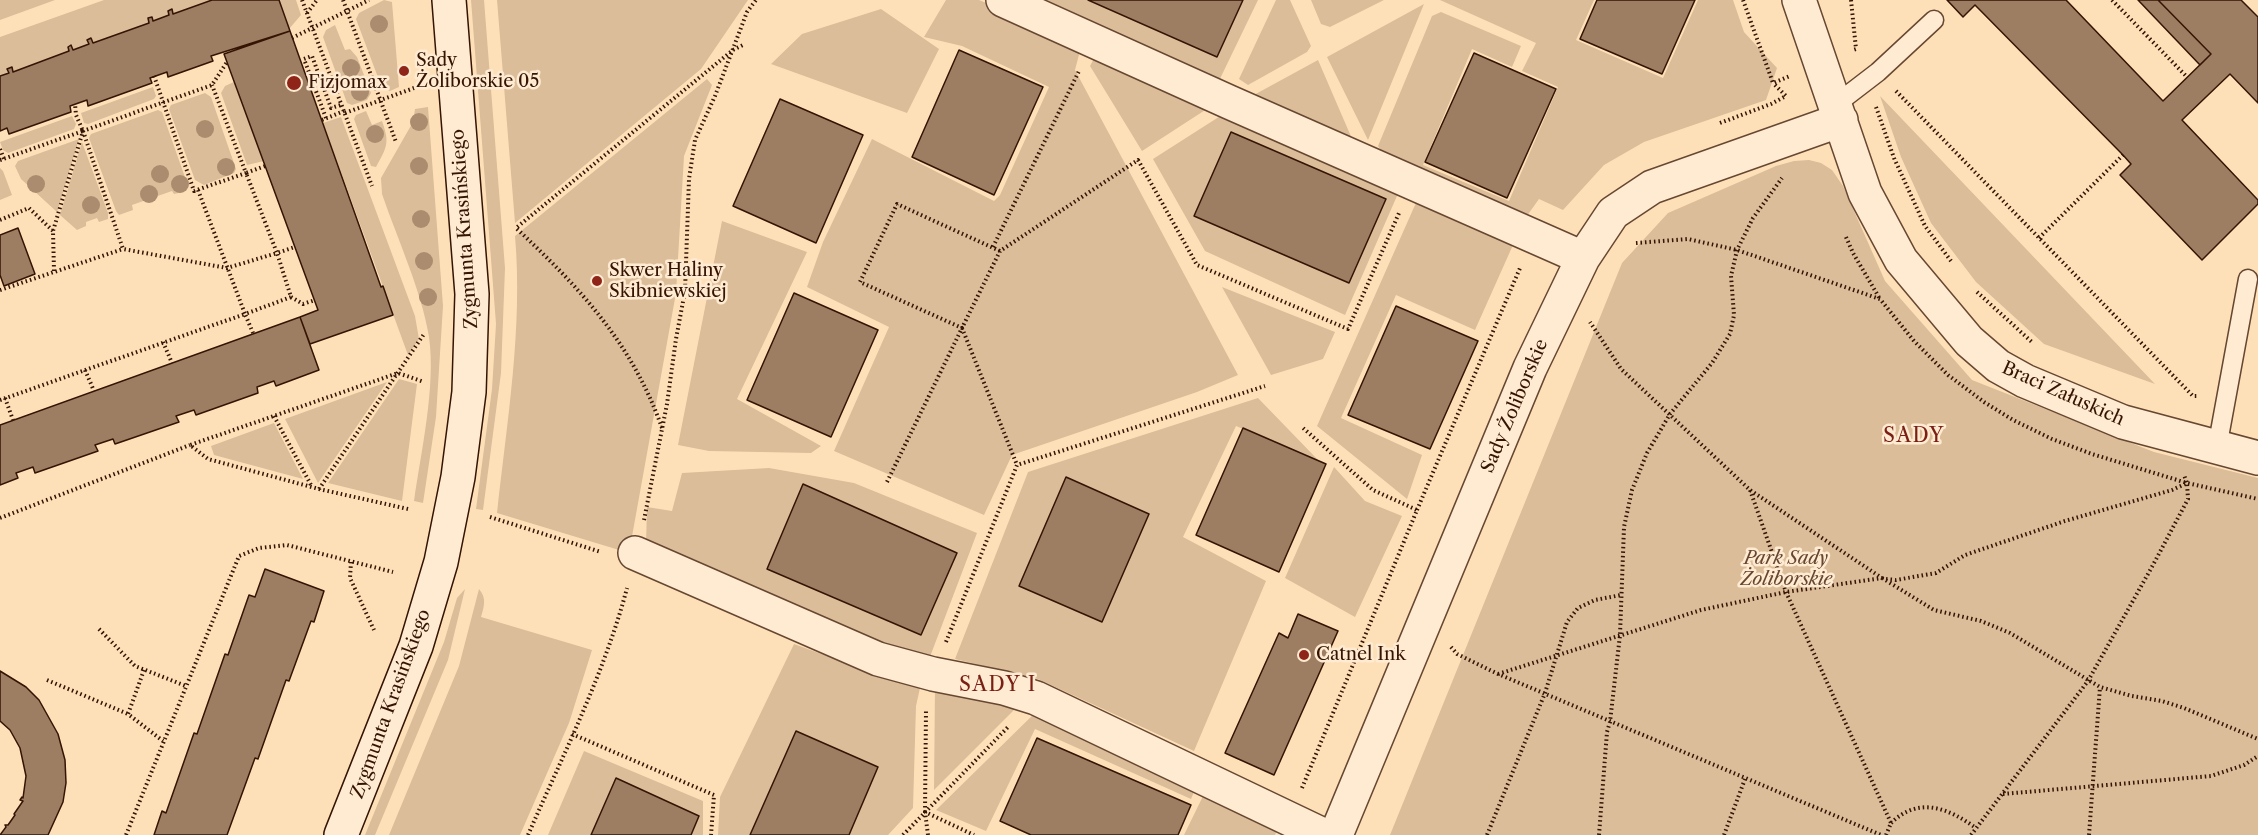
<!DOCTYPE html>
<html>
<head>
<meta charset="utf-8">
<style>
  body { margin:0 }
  canvas { display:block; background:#fee0b8 }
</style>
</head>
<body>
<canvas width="2258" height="835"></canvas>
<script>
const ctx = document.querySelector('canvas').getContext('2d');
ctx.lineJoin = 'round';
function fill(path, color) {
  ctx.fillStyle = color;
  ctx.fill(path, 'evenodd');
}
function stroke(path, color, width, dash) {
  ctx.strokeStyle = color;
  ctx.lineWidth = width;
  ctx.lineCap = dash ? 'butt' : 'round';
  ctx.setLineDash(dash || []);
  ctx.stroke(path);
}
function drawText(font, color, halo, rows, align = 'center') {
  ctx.font = font + ' "Libre Caslon Text",serif';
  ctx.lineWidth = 5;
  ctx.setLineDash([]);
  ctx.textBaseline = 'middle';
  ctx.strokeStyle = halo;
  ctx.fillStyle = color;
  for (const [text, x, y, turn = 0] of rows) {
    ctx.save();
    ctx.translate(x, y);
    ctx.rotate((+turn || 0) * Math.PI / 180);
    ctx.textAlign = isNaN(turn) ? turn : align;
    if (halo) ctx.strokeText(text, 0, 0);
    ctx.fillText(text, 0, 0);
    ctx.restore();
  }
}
const green = new Path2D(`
  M0 0H55L0 20Z
  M104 0H212L173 14 172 9 168 11 169 15 153 21 152 17 148 18 149 23 93 43 91 39H88L89 44 73 50 71 45 68 47 69 51 13 72 11 67 7 69 9 73 0 76V37Z
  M279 0H296L301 15 289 29Z
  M384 0 392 2 399 87 390 91 382 88 356 19 359 13Z
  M471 0H484L505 268 501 373 483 510 476 509 492 389 496 324Z
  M497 0H748L701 69 515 223Z
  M946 0H979L1082 43 1075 70 1238 375 1197 392 1012 455 984 515 834 451 889 327 807 287 823 242 872 139 994 201 1000 195 1049 87 962 46 924 37Z
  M1026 0H1258L1217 85Z
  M1276 0H1290L1311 46 1307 52 1248 85 1239 79Z
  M1311 0H1384L1330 27 1321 24Z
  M1440 0H1594L1576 40 1663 78 1698 0H1733L1744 32 1777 68 1766 100 1644 142 1604 165 1563 210 1539 199 1524 220 1390 164 1378 146 1432 16 1441 12 1521 46 1512 67 1472 49 1423 165 1509 201 1558 87 1522 71 1536 43Z
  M1424 4 1368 140 1327 57Z
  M881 9 939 49 907 113 771 64 802 34Z
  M335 25 345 50 350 49 357 57 371 93 367 100 352 105 347 103 323 37 326 30Z
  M1099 49 1216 103 1142 151 1090 66Z
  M1318 60 1356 148 1252 96Z
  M707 79 712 85 684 156 676 293 629 553 497 513C507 421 523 328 515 236Z
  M234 82 264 161 247 165 221 93 225 86Z
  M153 87 156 96 154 99 88 124 84 123 81 113Z
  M205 93 211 97 236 169 234 173 204 185 195 180 169 109 171 105Z
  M1880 96 2155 384 2044 344 1976 282 1931 223 1901 157Z
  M428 107 443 306 436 417 423 503 414 501C421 452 436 386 429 337 422 292 397 238 382 194L381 178 413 122 415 109Z
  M158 110 162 112 187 183 183 192 174 194 172 191 132 205 133 210 119 215 116 211 89 138 91 134Z
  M366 111 372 125 382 121C390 143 387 147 376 167L371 166 354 119 356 115Z
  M1225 113 1400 189 1345 315 1205 251 1153 159Z
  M72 116 76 124 74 129 8 153 3 150 0 142Z
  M341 117 415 316 419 339 408 355 323 123Z
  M79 139 57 212 21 179 15 166 18 161Z
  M82 142 108 213V219L99 222 97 218 86 222V226L77 230 60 215Z
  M1809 160 1821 163 1832 170 1843 186 1885 281 1972 380 2154 452 2258 478V835H1390L1622 263 1668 213 1776 166 1794 161Z
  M0 168 3 171 12 195 0 200Z
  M1419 196 1517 236 1475 330 1396 295 1341 418 1422 455 1407 499 1317 426Z
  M722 221 807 252 737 399 821 446 811 453 709 451 678 445Z
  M1222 287 1335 332 1323 359 1271 375Z
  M399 379 417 384 402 501 328 483Z
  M387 382 318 483 285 419Z
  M1258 398 1319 461 1236 426 1183 537 1266 581 1194 751 1038 679 955 659 1028 472Z
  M274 423 303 479 214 455 211 446Z
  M1334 467 1365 501 1402 516 1355 617 1285 578Z
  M769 468 854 483 977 533 928 662 646 545 647 507 672 511 682 473Z
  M465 589 448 660 375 835H365L444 642 457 598Z
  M479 589C487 598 484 607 481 617L592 650 569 723 520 835H389L459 666Z
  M794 644 874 673 922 679 916 706 913 808 888 835H718L720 797Z
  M935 685 1019 705 934 790Z
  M1040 708 1196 787 1191 799 1035 729 986 831 936 810Z
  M584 751 703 801V835H548Z
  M1204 794 1279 826 1275 835H1184Z`);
const building = new Path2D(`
  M212 0H279L290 31 211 56 213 61 168 77 167 72 150 78 152 83 88 106 87 100 70 106 71 112 9 134 7 128 0 131V76L9 73 7 69 12 67 13 72 69 51 68 47 71 45 73 50 89 44 87 40 91 38 93 43 149 23 148 18 152 17 153 21 169 15 168 11 172 9 173 14Z
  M1088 0H1243L1217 57Z
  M1597 0H1695L1662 74 1580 39Z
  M1947 0H2066L2163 101 2211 54 2158 0H2241L2258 17V103L2230 74 2182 120 2258 200V204L2202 260 2120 175 2131 164 2123 155 1975 5 1963 17Z
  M2138 0H2158L2211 54 2200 65Z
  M290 31 381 287 383 286 393 315 310 344 300 317 318 310 224 54Z
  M959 50 1043 87 994 195 912 157Z
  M1474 53 1556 89 1507 198 1425 162Z
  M780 99 863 135 816 243 733 206Z
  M1231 132 1386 199 1349 283 1194 216Z
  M18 228 35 274 4 286 0 275V235Z
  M794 293 878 330 831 437 747 400Z
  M1396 306 1478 341 1430 449 1348 415Z
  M300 317 319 370 276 386 274 381 257 387 258 393 196 415 194 410 176 416 179 422 115 444 113 439 95 445 98 451 35 473 33 467 16 473 18 478 0 485V425Z
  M1243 428 1326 464 1279 572 1196 535Z
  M1066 477 1149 514 1102 622 1019 586Z
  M803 484 957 553 921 635 767 569Z
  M265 569 324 591 314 622 311 621 289 681 286 680 258 759 255 758 227 835H154L162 811 166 813 194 733 197 734 225 654 228 655 249 595 255 597Z
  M1298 614 1338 631 1274 775 1225 753 1279 633 1288 638Z
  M0 671 26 687 39 700 58 734 65 760 66 783 63 802 48 835H0L6 827 5 825H8L15 815 14 814 23 801 20 800 22 797 23 798 26 776 20 748 10 730 0 721Z
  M796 731 878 767 849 835H750Z
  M1037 738 1191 805 1178 835H1031L1000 821Z
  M616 778 699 816 691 835H591Z`);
const path = new Path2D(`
  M302 0 372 186
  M343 0 396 142
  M1743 0 1773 83 1790 76
  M1851 0 1856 49 1853 50
  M2112 0 2187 77
  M307 13 317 0
  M292 38 369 0
  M154 76 194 191 246 173 212 85
  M1896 91 2193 396H2198
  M1876 107 1894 158 1925 226 1951 261
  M345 113 414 88
  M326 118 304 59 312 56 331 108 341 105
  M322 120 344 111
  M1720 123 1771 104 1786 96 1773 83
  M83 131 123 249 227 268 277 253 246 173 265 166
  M0 149 4 159
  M0 160 83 131 76 115 75 104
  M198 190 245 314 291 297 277 253 295 247
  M0 220 29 208 53 231
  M1846 237 1853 253 1880 299
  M2039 238 2123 155
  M1636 243 1688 239 1737 250 1880 299 1914 341 1948 375 1984 402 2013 420 2052 439 2092 454 2187 483 2184 475
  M993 247 1079 71
  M1000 251 897 204 860 282 962 328 1000 251 1138 160 1197 265 1348 329 1399 213
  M54 271 53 231 83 131 212 85 227 62
  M0 290 123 249
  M1977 292 2033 343
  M291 297 303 304 315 300
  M163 342 172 363
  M85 370 94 391
  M5 398 13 420
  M0 400 245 314 253 333
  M274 416 311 485
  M662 428C632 343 580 288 516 228L733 50 745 44
  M887 482 962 328 1017 465
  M319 489 424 334
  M1750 490 1786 592 1891 823 1886 835
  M408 509 319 489 208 459 190 445 398 373 424 382
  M1417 510 1520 268
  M490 517 601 552
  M0 518 190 445
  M644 520 667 404 676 339 685 291 689 179 695 140 715 96 747 12 756 0
  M351 562 350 578 374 630
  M1882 578 1934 610 1981 621 2010 633 2100 687 2132 696 2162 701 2184 708 2258 739
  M1886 579 1896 580 1936 573 1965 555 2065 521 2172 490 2187 483 2258 499
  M99 629 135 666 186 686
  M946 642 1017 465 1265 386
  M1451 647 1457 654 1498 674 1881 835
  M144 670 128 714 163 741
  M1498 674 1701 610 1786 592 1882 578 1750 490 1621 369 1590 322
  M47 680 128 714
  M572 734 714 795 711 835
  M1302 788 1417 510 1373 490 1303 428
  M2003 794 2211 776 2244 765 2258 756
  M925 812 926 709
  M1891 823C1919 796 1948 808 1976 828
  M126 835 239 556 259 548 287 545 393 572
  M528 835C563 755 605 672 627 588
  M903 835 1008 727
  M928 835 925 812 974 835
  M1487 835 1545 693 1567 622 1578 608 1595 600 1621 595
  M1599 835 1607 732 1610 722 1620 635 1624 527 1632 490 1647 453 1670 414 1712 363 1730 334 1734 315 1731 276 1737 250 1753 218 1782 178
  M1724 835 1745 779
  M1971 835 2088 681 2153 565 2188 499 2187 483
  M2089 835 2100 687`);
const lane = new Path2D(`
  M1835 105 1878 72 1934 20
  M2217 448 2248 279`);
const street = new Path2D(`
  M1003 0 1229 102 1583 258
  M1799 0 1865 193 1901 260 1969 341 1998 366 2025 381 2123 422 2258 458
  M635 553 878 659 933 674 1004 688 1036 698 1323 835
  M1336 835 1530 368 1583 258 1613 213 1652 187 1841 120`);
const secondary = new Path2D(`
  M341 835 416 646 441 562 458 477 469 392 472 294 449 0`);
const trees = [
  [379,24],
  [351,68],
  [360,92],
  [419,122],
  [205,129],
  [375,134],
  [419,166],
  [226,167],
  [160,174],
  [36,184],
  [180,184],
  [149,194],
  [91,205],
  [421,219],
  [424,261],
  [428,297]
];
const markers = [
  [404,71,6,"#8f2418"],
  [294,83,8,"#8f2418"],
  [597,281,6,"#8f2418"],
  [1304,655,6,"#8f2418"]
];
const poiNames = [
  ["Sady",416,61],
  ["Żoliborskie 05",416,82],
  ["Fizjomax",308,83],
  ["Skwer Haliny",609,271],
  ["Skibniewskiej",609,292],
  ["Catnel Ink",1316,655]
];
const streetNames = [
  ["Zygmunta Krasińskiego",465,229,-94],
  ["Braci Załuskich",2063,394,24],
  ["Sady Żoliborskie",1515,406,-67],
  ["Zygmunta Krasińskiego",391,704,-70]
];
const parkNames = [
  ["Park Sady",1786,559],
  ["Żoliborskie",1786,580]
];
const neighbourhoodNames = [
  ["SADY",1914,436],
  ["SADY I",998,685]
];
fill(green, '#dcbd99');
fill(building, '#9e7e62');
stroke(building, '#351404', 1.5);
stroke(lane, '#674731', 21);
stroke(street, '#674731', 36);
stroke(secondary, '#351404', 36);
stroke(path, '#351404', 4, [1.5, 3]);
stroke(lane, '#feebd1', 18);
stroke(street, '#feebd1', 33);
stroke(secondary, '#feebd1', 33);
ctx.fillStyle = '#ab8c6e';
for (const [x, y] of trees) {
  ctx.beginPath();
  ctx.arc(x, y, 9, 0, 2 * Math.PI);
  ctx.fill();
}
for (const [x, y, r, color] of markers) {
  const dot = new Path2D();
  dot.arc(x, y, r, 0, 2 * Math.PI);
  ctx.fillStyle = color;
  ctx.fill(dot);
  stroke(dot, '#feebd1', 2);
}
drawText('18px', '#351404', '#feebd1', poiNames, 'left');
drawText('18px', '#351404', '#feebd1', streetNames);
drawText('italic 18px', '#674731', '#feebd1', parkNames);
ctx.letterSpacing = '1.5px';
drawText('20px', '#7a1f14', '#feebd1', neighbourhoodNames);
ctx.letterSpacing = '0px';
</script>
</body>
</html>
